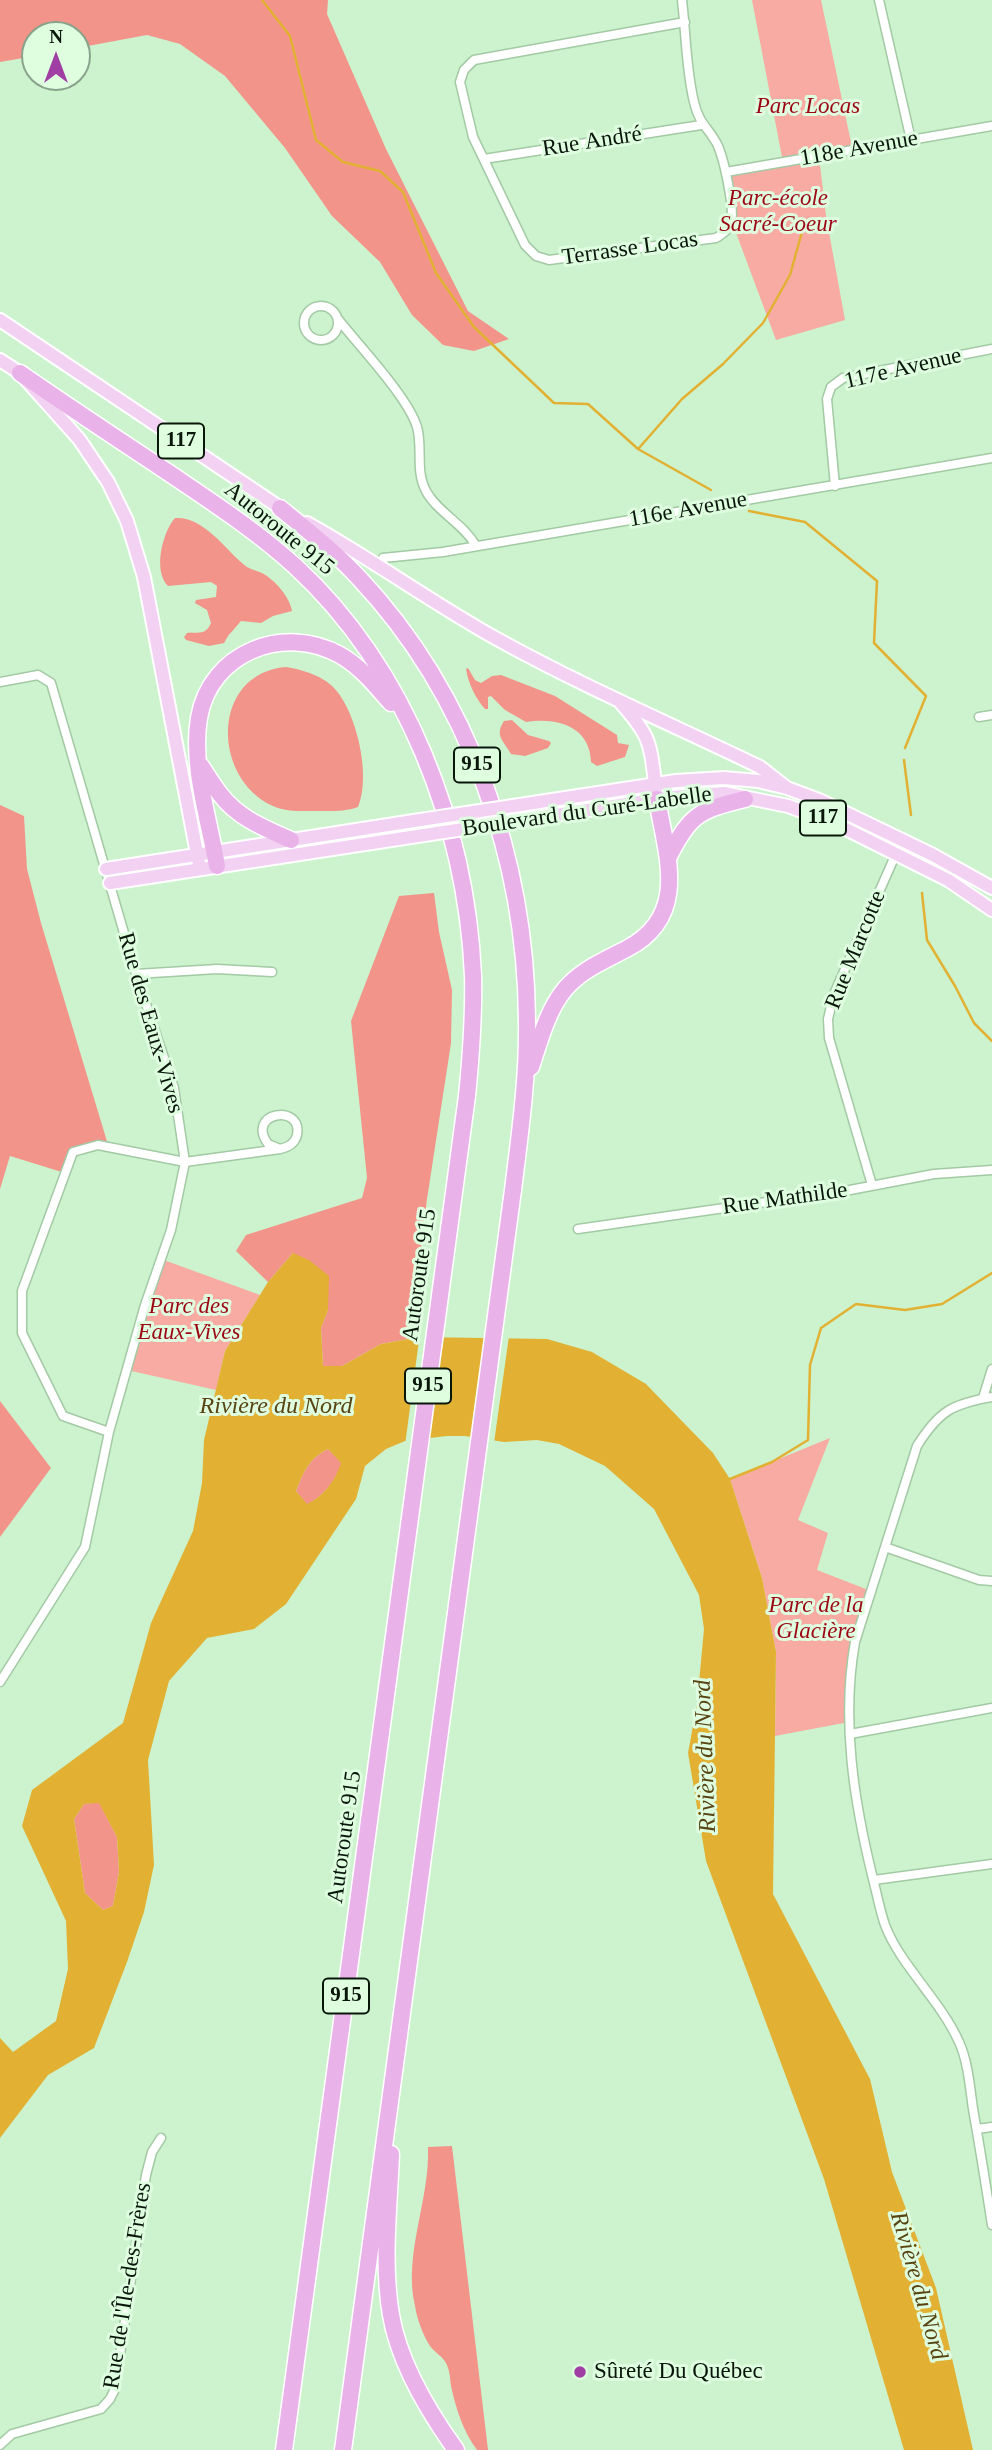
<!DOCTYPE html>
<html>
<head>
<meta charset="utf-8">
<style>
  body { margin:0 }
  #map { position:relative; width:992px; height:2450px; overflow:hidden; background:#ccf3cd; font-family:"Times New Roman",serif }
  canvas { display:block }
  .north { position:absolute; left:21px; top:21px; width:70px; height:70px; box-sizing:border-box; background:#dffee0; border:2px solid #89a28b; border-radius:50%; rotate:0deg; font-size:19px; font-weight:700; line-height:28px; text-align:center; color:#09170b }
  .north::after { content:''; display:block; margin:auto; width:24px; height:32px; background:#a03ea4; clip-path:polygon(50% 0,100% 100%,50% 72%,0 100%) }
</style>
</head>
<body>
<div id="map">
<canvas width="992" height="2450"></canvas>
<div class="north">N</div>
</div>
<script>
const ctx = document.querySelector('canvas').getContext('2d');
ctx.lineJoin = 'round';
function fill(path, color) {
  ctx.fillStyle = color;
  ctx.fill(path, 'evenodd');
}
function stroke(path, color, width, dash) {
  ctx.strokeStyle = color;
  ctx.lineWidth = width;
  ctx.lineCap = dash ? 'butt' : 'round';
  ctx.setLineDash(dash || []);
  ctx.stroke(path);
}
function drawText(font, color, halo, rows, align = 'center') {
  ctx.font = font + ' "Times New Roman",serif';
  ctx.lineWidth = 6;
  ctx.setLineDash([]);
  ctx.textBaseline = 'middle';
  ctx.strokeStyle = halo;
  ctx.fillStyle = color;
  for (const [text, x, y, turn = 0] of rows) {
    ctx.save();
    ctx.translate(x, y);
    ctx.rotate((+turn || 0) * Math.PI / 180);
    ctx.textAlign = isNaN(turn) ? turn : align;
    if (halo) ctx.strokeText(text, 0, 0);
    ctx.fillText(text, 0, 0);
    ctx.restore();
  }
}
const green = new Path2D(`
  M752 0H821L852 147 782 157Z
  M819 156 826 216 845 320 776 340 732 222 726 172Z
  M161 1259 260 1295 225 1351 216 1390 127 1370Z
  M830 1438 798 1520 828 1533 817 1570 871 1591 855 1642 849 1722 775 1736 776 1652 762 1578 730 1479Z`);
const forest = new Path2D(`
  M0 0H328L327 14 386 149 468 311 509 339 474 351 443 345 412 315 380 262 332 216 285 148 225 76 180 44 147 35 77 48V35H35V56L0 62Z
  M175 518C202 516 224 547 242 563 248 569 255 570 262 573 275 580 290 597 292 611L273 616 261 623 241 621 228 636 224 643 209 646 186 640 184 637 187 633C199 632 206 635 211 623L207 610 195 603 196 600 216 597 217 586 211 582 168 586C153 571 162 533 175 518Z
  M286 667C300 669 320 675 331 685 356 707 372 776 358 807 345 812 329 811 315 811 301 811 286 812 273 806 211 778 211 673 286 667Z
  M468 668 475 680 481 683 492 676 501 675 555 696 617 735 618 743 629 745 625 757 597 766 591 762C590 725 555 717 526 722L505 710 491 696 488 697V709H485C476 699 468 683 466 669Z
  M512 720 528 735 549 741 551 743 548 748 525 756 511 754C504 741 494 736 504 721Z
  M0 805 24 816 27 869 41 923 109 1148 73 1151 65 1173 10 1156 0 1189Z
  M434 893 439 932 452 990 451 1043 427 1199 419 1264V1337L381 1344 342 1366H323L321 1328 328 1310 293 1253 268 1282 236 1251 246 1235 362 1198 367 1178 351 1021 399 896Z
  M0 1401 51 1468 0 1537Z
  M328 1449 342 1463C335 1482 324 1495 307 1505L296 1491C303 1473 309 1458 328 1449Z
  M99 1802 117 1837 119 1872 113 1906 103 1910 85 1893 74 1819 84 1804Z
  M452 2146 488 2450H477C463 2431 456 2409 451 2386 450 2379 450 2372 447 2365 444 2357 435 2353 430 2346 423 2335 417 2319 415 2306 403 2254 430 2200 428 2147Z`);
const water = new Path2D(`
  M293 1253 309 1260 329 1276 328 1310 321 1328 323 1366H342L381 1344 419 1337 547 1339 592 1352 646 1384 713 1453 730 1479 762 1578 776 1652 773 1894 870 2079 892 2172 936 2288 973 2450H904L824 2179 706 1861 688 1753 697 1704 704 1629 699 1595 654 1509 605 1466 559 1444 537 1440 504 1442 465 1436H447L405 1441 386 1449 365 1466 356 1499 286 1604 254 1629 207 1638 169 1681 148 1760 154 1865 144 1912 127 1962 94 2048 48 2075 0 2138V2038L13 2052 56 2021 68 1969 66 1921 22 1826 32 1790 123 1723 151 1623 193 1531 202 1483 204 1440 225 1351 268 1282ZM328 1449 341 1463C335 1481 324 1496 307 1504L296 1491C303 1473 309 1458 328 1449ZM99 1803 117 1837 119 1872 113 1906 103 1910 85 1893 74 1819 84 1804Z`);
const pier = new Path2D(`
  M420 1333 443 1334 429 1442 405 1445Z
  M485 1335 509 1336 494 1443 471 1440Z`);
const stream = new Path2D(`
  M262 0 290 36 316 140 343 162 380 171 403 192 436 273 474 327 554 403 588 404 638 449 711 490
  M639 448 682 399 723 364 763 323 790 275 802 232
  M749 511 805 522 877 581 874 643 926 696 905 748
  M904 760 911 815
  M922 893 927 940 955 986 974 1023 992 1041
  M730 1479 772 1462 808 1440 810 1365 821 1328 856 1304 905 1310 942 1304 992 1273`);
const minor = new Path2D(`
  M682 0C686 34 686 69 694 102 699 124 708 127 717 144 724 158 735 210 731 223 728 231 722 234 716 238L549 260 536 256 525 245 473 137 460 82 464 70 474 60 685 22
  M879 0 911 140
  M484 159 701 125
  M726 172 992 126
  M304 323a17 17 0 1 1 34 0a17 17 0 1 1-34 0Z
  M338 319C359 346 408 397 417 427 423 448 415 471 426 491 437 512 464 524 476 546
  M835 486 827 399 831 387 843 378 992 349
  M383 558 443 552 992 458
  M0 682 38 675 51 683 136 974 174 1088 185 1162 171 1230 145 1305 109 1432 85 1547 0 1682
  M979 717 992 715
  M136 974 217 969 272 972
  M872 1185 829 1038 828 1019 834 994 902 840
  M578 1229 850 1190 934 1174 992 1170
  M992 1397C952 1404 939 1411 917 1446L855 1642C841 1721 854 1802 873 1879 877 1894 880 1911 885 1925 900 1965 941 2001 959 2042 968 2061 970 2088 973 2109 980 2148 986 2186 992 2225
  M983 1398 992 1369
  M109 1432 63 1416 22 1333V1291L73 1152 98 1145 185 1162 280 1149C288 1147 295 1144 297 1135 303 1103 245 1112 268 1144L280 1149
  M885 1547 979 1580 992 1581
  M850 1734 992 1708
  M874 1880 992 1864
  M977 2129 992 2127
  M0 2445 12 2434 101 2409 110 2399 115 2389 146 2175 152 2152 161 2138`);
const primary = new Path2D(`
  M0 320 288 513
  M0 360 20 373 79 439 108 482 127 521 144 577 200 869
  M307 523C372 559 432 603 497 639 582 686 673 725 760 767L787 788
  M620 702C653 739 650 744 656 792
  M513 806 676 781 724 778 758 781 787 788 819 800 933 855 992 888
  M517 821 672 797 724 793 788 806 832 822 948 880 992 910
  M106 869 420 820
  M110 883 424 835`);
const motorway = new Path2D(`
  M20 373C69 407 119 440 169 473 212 502 258 532 296 567 407 670 466 826 473 975 474 1015 471 1056 467 1096L284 2450
  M280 508C307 530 335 552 359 578 470 696 526 861 527 1020 528 1077 520 1133 513 1190L343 2450
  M201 766C207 775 213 785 220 794 238 818 264 828 291 840
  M669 856C691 814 699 810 745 799
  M217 866C209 819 191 766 199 718 210 652 284 624 340 655 361 667 375 685 391 703
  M531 1067C540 1040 547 1011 565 989 582 969 606 960 628 948 690 915 666 854 657 799
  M391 2154C389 2206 382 2263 391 2315 399 2363 428 2411 456 2450`);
const primaryBridge = new Path2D(`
  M420 820 513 806
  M424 835 517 821`);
const markers = [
  [580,2372,7,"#a03ea4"]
];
const shields = [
  [181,441,46],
  [477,765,46],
  [823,818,46],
  [428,1386,46],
  [346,1996,46]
];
const shieldNames = [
  ["117",181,441],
  ["915",477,765],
  ["117",823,818],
  ["915",428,1386],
  ["915",346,1996]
];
const parkNames = [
  ["Parc Locas",808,107],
  ["Parc-école",778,199],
  ["Sacré-Coeur",778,225],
  ["Parc des",189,1307],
  ["Eaux-Vives",189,1333],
  ["Parc de la",816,1606],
  ["Glacière",816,1632]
];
const streetNames = [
  ["Rue André",592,142,-9],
  ["118e Avenue",859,149,-10],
  ["Terrasse Locas",630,249,-8],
  ["117e Avenue",903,369,-13],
  ["116e Avenue",688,510,-10],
  ["Autoroute 915",279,529,39],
  ["Boulevard du Curé-Labelle",587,812,-8],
  ["Rue Marcotte",856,950,-68],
  ["Rue des Eaux-Vives",150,1023,74],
  ["Rue Mathilde",785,1199,-8],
  ["Autoroute 915",420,1275,-82],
  ["Autoroute 915",345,1837,-82],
  ["Rue de l'Île-des-Frères",128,2286,-81]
];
const poiNames = [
  ["Sûreté Du Québec",594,2372]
];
const waterNames = [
  ["Rivière du Nord",276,1407],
  ["Rivière du Nord",706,1756,-92],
  ["Rivière du Nord",918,2286,74]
];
fill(green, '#f8aba2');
fill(forest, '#f3948b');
fill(water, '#e2b133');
fill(pier, '#ccf3cd');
stroke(stream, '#e2b133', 2.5);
stroke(minor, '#a3c9a5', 11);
stroke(primary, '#fff', 16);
stroke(motorway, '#fff', 19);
stroke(minor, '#fff', 8);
stroke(primary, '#f2d1f2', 12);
stroke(motorway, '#e9b3ea', 16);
stroke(primaryBridge, '#fff', 16, []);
stroke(primaryBridge, '#f2d1f2', 12);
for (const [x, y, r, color] of markers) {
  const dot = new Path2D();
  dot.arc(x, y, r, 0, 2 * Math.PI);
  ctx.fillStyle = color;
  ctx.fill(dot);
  stroke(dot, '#dffee0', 2.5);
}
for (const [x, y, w] of shields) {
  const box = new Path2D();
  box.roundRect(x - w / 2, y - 17.5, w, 35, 5);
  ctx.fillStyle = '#dffee0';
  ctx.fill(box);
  stroke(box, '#09170b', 2);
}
drawText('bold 21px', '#09170b', null, shieldNames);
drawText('italic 23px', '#9c0614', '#dffee0', parkNames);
drawText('23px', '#09170b', '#dffee0', streetNames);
drawText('23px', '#09170b', '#dffee0', poiNames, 'left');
drawText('italic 24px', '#584413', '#dffee0', waterNames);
</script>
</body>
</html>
